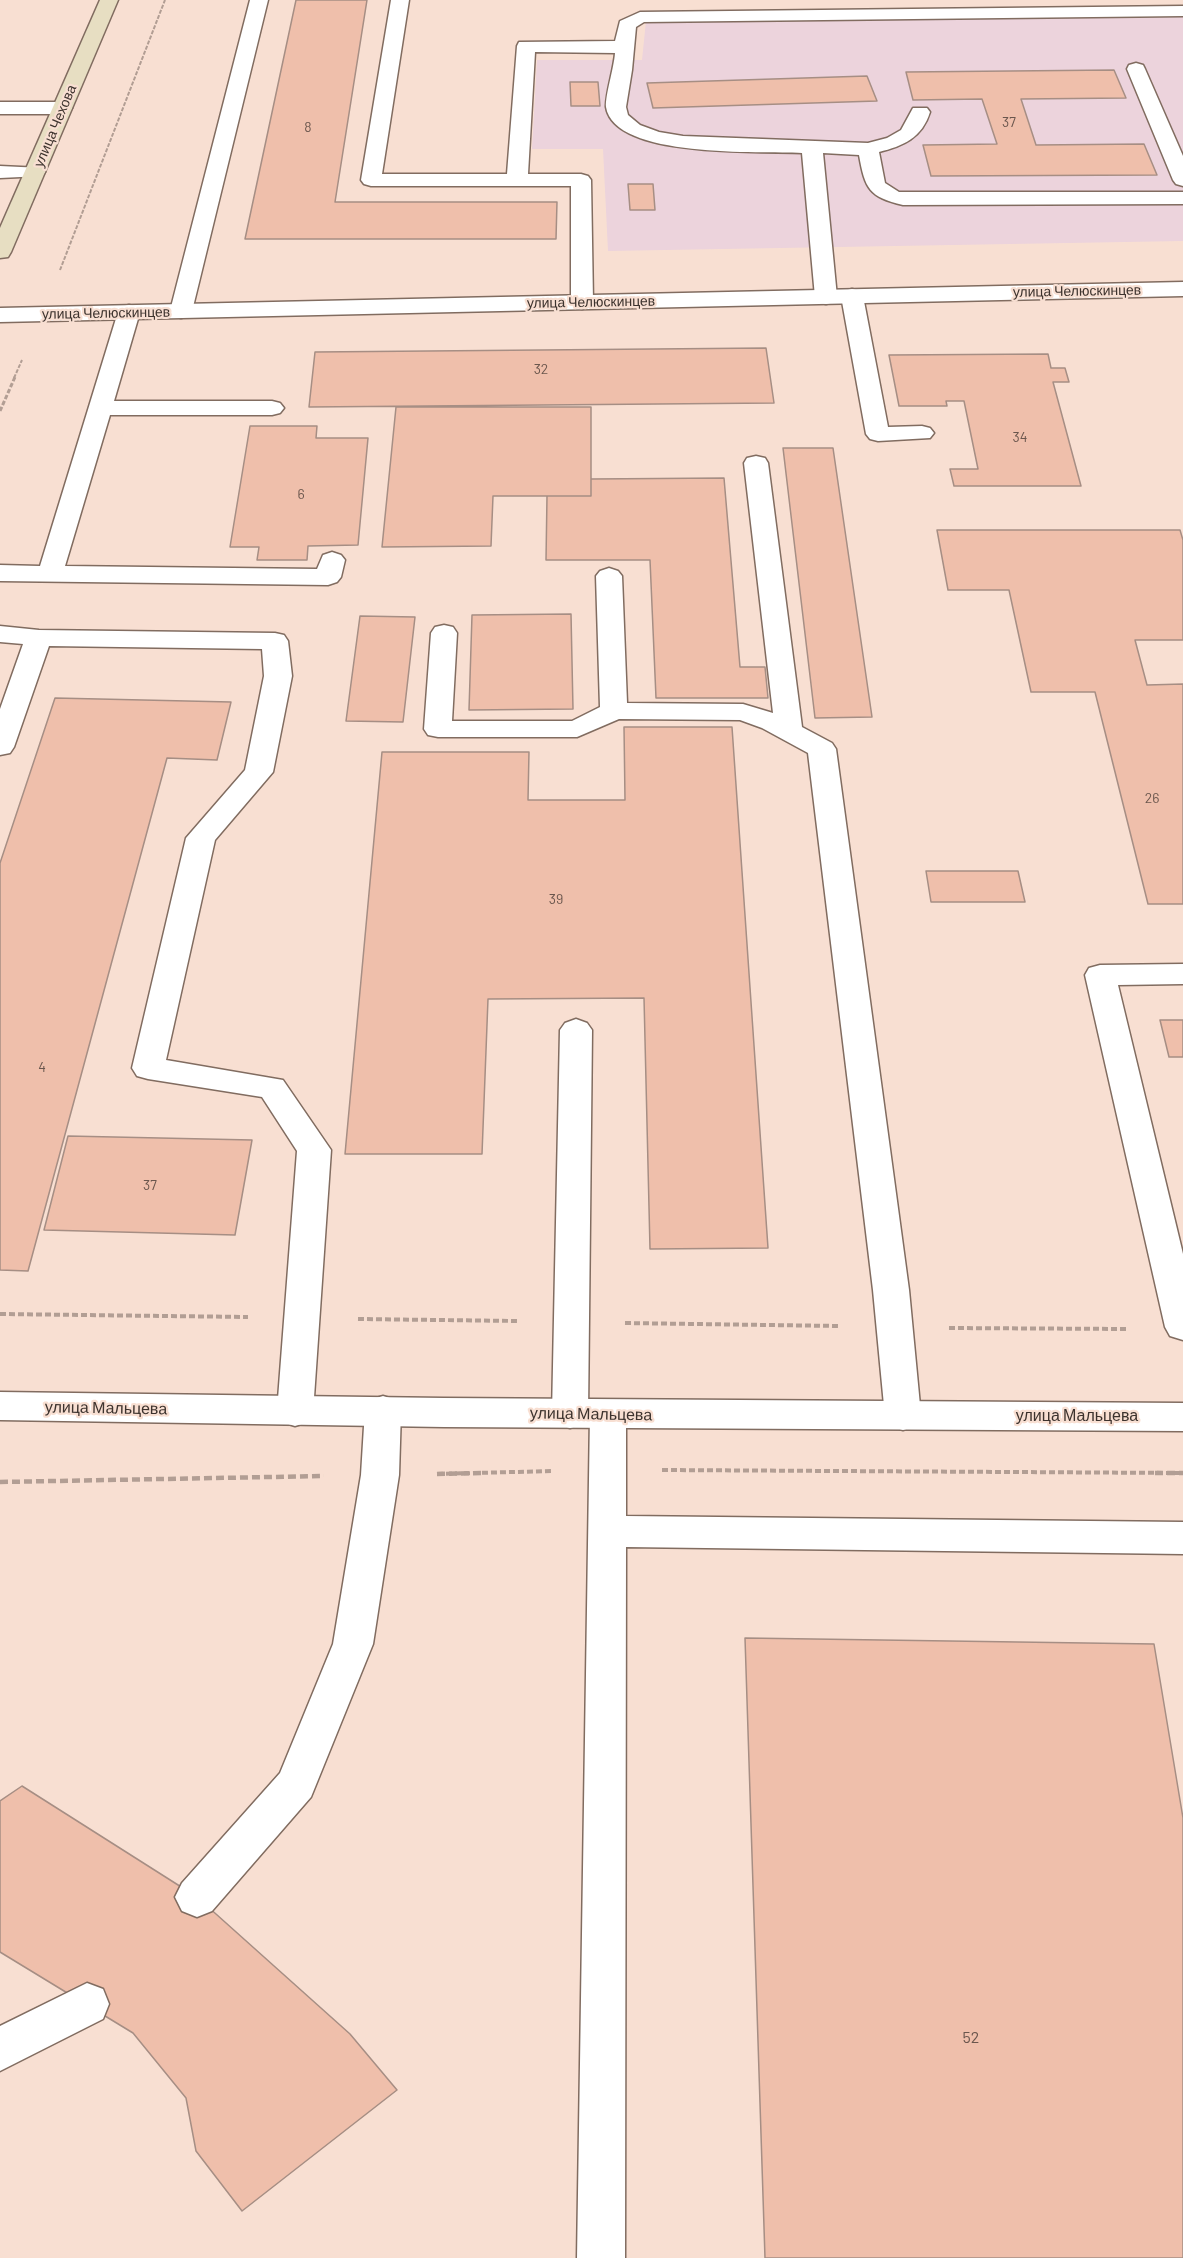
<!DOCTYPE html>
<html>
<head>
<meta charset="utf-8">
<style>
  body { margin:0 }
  canvas { display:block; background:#f8dfd2 }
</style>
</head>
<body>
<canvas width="1183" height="2258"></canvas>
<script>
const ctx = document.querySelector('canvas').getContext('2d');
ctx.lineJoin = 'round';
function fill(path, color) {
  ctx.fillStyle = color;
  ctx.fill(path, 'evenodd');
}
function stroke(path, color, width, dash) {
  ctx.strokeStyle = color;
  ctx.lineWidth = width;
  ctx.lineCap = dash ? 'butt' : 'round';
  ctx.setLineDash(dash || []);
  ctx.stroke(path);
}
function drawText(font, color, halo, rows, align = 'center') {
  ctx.font = font + ' Barlow,sans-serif';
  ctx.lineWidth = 4.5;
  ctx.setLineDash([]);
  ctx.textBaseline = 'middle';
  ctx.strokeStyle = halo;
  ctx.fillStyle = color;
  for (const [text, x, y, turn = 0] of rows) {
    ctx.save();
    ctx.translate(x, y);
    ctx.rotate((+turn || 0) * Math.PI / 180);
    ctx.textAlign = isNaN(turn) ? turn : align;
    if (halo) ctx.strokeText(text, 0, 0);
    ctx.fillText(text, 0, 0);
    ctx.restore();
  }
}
const education = new Path2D(`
  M1183 16V241L608 251 603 149H532L537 60H642L646 21Z`);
const building = new Path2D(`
  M296 0H367L335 202H557L556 239H245Z
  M1114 70 1126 98 1021 99 1036 145 1144 144 1157 175 931 176 923 145 997 144 982 99 913 100 906 72Z
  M867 76 877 101 653 108 647 83Z
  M570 82H598L600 106H571Z
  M628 184H653L655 210H630Z
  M766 348 774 403 309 407 315 352Z
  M1048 354 1051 368H1065L1069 382H1053L1081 486H954L950 469H978L964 401H946L947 406H899L889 355Z
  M396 407H591V496H493L491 546 382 547Z
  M250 426H317L316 438H368L358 545 308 546 307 560H257L259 547H230Z
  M783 448H833L872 717 815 718Z
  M724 478 740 667H765L768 698H656L650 560H546L547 496H591V479Z
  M937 530H1180L1183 540V640H1135L1147 685 1183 684V904H1148L1095 692H1031L1009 590H948Z
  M571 614 573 709 469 710 472 615Z
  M360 616 415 617 403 722 346 721Z
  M55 698 231 702 217 760 167 758 28 1271 0 1270V863Z
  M624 727H732L768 1248 650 1249 644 998 488 999 482 1154H345L382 752H529L528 800H625Z
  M926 871H1018L1025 902H931Z
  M1160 1020H1183V1057H1169Z
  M68 1136 252 1140 235 1235 44 1230Z
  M745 1638 1154 1644 1183 1818V2258H765Z
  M22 1786 197 1897 350 2034 397 2090 242 2211 196 2151 186 2098 133 2033 0 1952V1801Z`);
const pathFar3 = new Path2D(`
  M60 270 165 0
  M14 378 22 360`);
const pathFar2 = new Path2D(`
  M0 411 15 377`);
const pathFar1 = new Path2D(`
  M0 1314 248 1317
  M358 1319 518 1321
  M625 1323 839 1326
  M949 1328 1127 1329
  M662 1470 1183 1473
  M437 1474 552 1471`);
const path = new Path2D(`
  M1155 1473H1183
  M437 1474 482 1473
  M0 1482 324 1476`);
const lane = new Path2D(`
  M250 0H268L192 311 189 316 181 318 173 316 170 311Z
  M391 0H409L382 174H507L517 46 519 42 615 41 620 21 640 12 1183 6V16L644 22 636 27 632 70 626 107 628 115 640 125 659 132 683 136 868 143 887 138 901 130 913 108H927L930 112C922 138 903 146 879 152L885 183 899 192H1183V204L903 205C869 197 865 189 859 155L823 153 837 297 834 302 826 304 818 302 815 297 802 153C762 151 614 159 606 107 605 96 614 68 615 53L535 52 528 174H581L588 176 591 180 593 302 590 307 582 309 574 307 571 302V186H371L364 184 361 180Z
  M1136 63 1143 65 1145 69 1183 156V186L1176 184 1173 180 1127 69 1129 65Z
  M0 102H62L69 104 72 108 69 112 62 114H0Z
  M0 166 42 168 45 172 42 176 0 178Z
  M852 289 860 291 863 296 888 427 922 426 930 428 934 433 930 438 878 441 870 439 866 434 841 296 844 291Z
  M129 305 137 307 140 312 114 401H272L280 403 284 408 280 413 272 415H110L65 566 317 569 323 555 332 552 341 555 345 560 341 577 337 582 328 585 0 581V565L40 566 118 312 121 307Z
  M756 456 765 458 768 463 802 727 832 743 836 749 909 1290 921 1416 916 1426 903 1430 890 1426 885 1416 873 1290 808 753 762 728 740 720 619 719 577 737H438L428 735 424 729 431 633 435 627 444 625 453 627 457 633 452 721H572L600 707 596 576 600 571 609 568 618 571 622 576 627 703 743 704 773 713 744 463 747 458Z
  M0 626 39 630 275 633 284 635 288 641 292 676 273 772 215 840 166 1060 283 1080 331 1150 313 1412 308 1422 295 1426 282 1422 277 1412 297 1151 262 1097 148 1079 137 1076 132 1068 186 838 245 770 264 676 262 649 49 646 14 747 10 753 0 755V709L23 644 0 642Z
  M1183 964V984L1118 985 1183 1254V1340L1170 1336 1165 1327 1085 975 1089 968 1100 965Z
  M576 1019 587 1023 592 1030 588 1414 583 1424 570 1428 557 1424 552 1414 560 1030 565 1023Z
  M383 1396 396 1400 401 1410 399 1475 373 1644 311 1797 212 1911 197 1917 182 1911 175 1897 182 1883 280 1773 333 1644 361 1475 365 1410 370 1400Z
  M608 1400 621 1404 626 1414V1516L1183 1522V1554L626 1547 625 2258H577L590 1414 595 1404Z
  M87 1983 103 1989 109 2004 103 2019 0 2071V2026Z`);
const street = new Path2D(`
  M1183 282V296L0 322V308Z
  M0 1392 444 1398 1183 1403V1431L444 1427 0 1420Z`);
const secondary = new Path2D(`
  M100 0H118L11 252 8 257 0 258V228Z`);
const numberNames = [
  ["37",1009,122],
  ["8",308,127],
  ["32",541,369],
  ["34",1020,437],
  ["6",301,494],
  ["26",1152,798],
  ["39",556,899],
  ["4",42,1067],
  ["37",150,1185]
];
const farStreetnames = [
  ["улица Чехова",55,126,-67],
  ["улица Челюскинцев",1077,291,-1],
  ["улица Челюскинцев",591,302,-1],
  ["улица Челюскинцев",106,313,-1]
];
const streetNames = [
  ["улица Мальцева",106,1408,1],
  ["улица Мальцева",591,1414,1],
  ["улица Мальцева",1077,1416]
];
const nearNumbernames = [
  ["52",971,2038]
];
fill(education, '#ecd3dc');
fill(building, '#efbfab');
stroke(building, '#a68e84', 1.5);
stroke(lane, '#816c60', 3);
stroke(street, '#816c60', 3);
stroke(secondary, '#816c60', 3);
stroke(pathFar3, '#b29e94', 2, [4, 1.5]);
stroke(pathFar2, '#b29e94', 3, [4.5, 2]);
stroke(pathFar1, '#b29e94', 4, [6, 3]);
stroke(path, '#b29e94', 4.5, [8, 4]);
fill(lane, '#fff');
fill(street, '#fff');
fill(secondary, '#e7dec2');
drawText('14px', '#6a564d', null, numberNames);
drawText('14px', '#3d332e', '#f8dfd2', farStreetnames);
drawText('16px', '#3d332e', '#f8dfd2', streetNames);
drawText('16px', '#6a564d', null, nearNumbernames);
</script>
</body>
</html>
